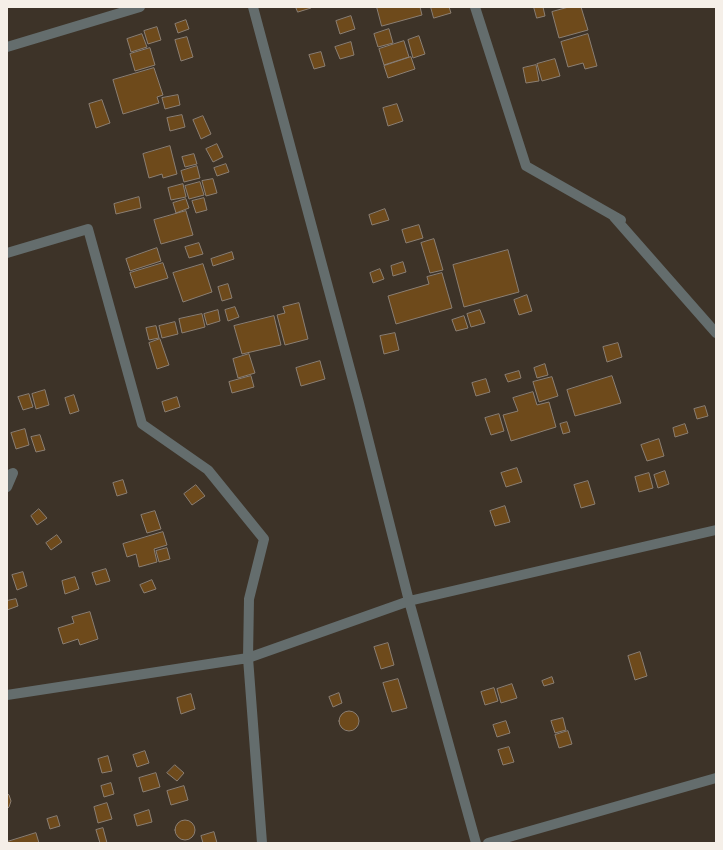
<!DOCTYPE html>
<html>
<head>
<meta charset="utf-8">
<style>
  body { margin:0 }
  #map { position:relative; width:723px; height:850px; overflow:hidden; background:#3d3328; font-family:Quicksand,sans-serif }
  canvas { display:block }
  .frame { position:absolute; inset:0; border:8px solid #f5efe8; pointer-events:none }
</style>
</head>
<body>
<div id="map">
<canvas width="723" height="850"></canvas>
<div class="frame"></div>
</div>
<script>
const ctx = document.querySelector('canvas').getContext('2d');
ctx.lineJoin = 'round';
function fill(path, color) {
  ctx.fillStyle = color;
  ctx.fill(path, 'evenodd');
}
function stroke(path, color, width, dash) {
  ctx.strokeStyle = color;
  ctx.lineWidth = width;
  ctx.lineCap = dash ? 'butt' : 'round';
  ctx.setLineDash(dash || []);
  ctx.stroke(path);
}
const building = new Path2D(`
  M296 7H311V8L298 12Z
  M377 7H420L422 15 382 26Z
  M431 7H449L451 13 434 18Z
  M534 7H543L545 16 537 18Z
  M569 7H581L588 30 559 38 552 12Z
  M351 16 355 29 340 34 336 21Z
  M186 20 189 29 178 33 175 24Z
  M157 27 161 40 148 44 144 31Z
  M389 29 393 43 378 47 374 34Z
  M142 34 147 47 131 52 127 39Z
  M588 34 597 66 585 69 583 63 568 67 561 42Z
  M419 36 425 54 413 58 408 40Z
  M187 37 193 57 181 61 175 40Z
  M404 41 409 57 384 65 379 49Z
  M351 42 354 55 340 59 335 47Z
  M150 48 155 65 135 71 130 54Z
  M321 52 325 66 314 69 309 55Z
  M411 57 415 69 388 78 384 66Z
  M555 59 560 76 542 81 537 64Z
  M536 65 539 81 526 83 523 68Z
  M154 68 163 95 157 97 159 103 123 114 113 80Z
  M178 95 180 105 165 109 162 98Z
  M102 100 110 123 96 128 89 104Z
  M397 104 403 121 388 126 383 108Z
  M182 115 185 127 170 131 167 118Z
  M203 116 211 134 201 139 193 120Z
  M217 144 223 157 213 162 206 149Z
  M170 146 177 174 163 178 162 174 149 178 143 154Z
  M194 154 197 164 185 167 182 157Z
  M226 164 229 172 217 176 214 168Z
  M197 166 200 178 184 182 181 171Z
  M213 179 217 193 206 196 202 181Z
  M200 182 204 195 189 199 185 186Z
  M183 184 186 197 171 200 168 188Z
  M139 197 141 208 116 214 114 204Z
  M204 198 207 210 196 213 192 201Z
  M186 199 189 208 176 213 173 203Z
  M385 209 389 220 372 225 369 215Z
  M186 211 193 235 161 244 154 220Z
  M419 225 423 238 406 243 402 230Z
  M434 239 443 270 430 273 421 243Z
  M199 243 203 254 189 258 185 247Z
  M157 248 161 261 130 271 126 259Z
  M508 250 519 292 464 307 453 265Z
  M232 252 234 259 213 266 211 259Z
  M403 262 406 272 393 276 391 266Z
  M163 263 168 278 135 288 130 273Z
  M203 264 212 292 183 302 173 273Z
  M380 269 384 279 373 283 370 273Z
  M442 273 452 308 396 324 388 296 429 284 427 277Z
  M228 284 232 298 222 301 218 287Z
  M527 295 532 311 519 315 514 300Z
  M299 303 308 339 285 345 277 315 285 313 283 307Z
  M235 307 239 317 228 321 225 310Z
  M218 310 220 321 207 325 204 314Z
  M480 310 485 323 471 327 467 314Z
  M202 314 205 327 182 333 179 319Z
  M274 316 281 345 242 354 234 326Z
  M464 316 468 328 456 331 452 320Z
  M175 322 178 334 162 338 159 326Z
  M156 326 159 338 149 340 146 328Z
  M395 333 399 350 384 354 380 336Z
  M160 339 169 365 157 369 149 343Z
  M618 343 622 357 607 362 603 347Z
  M249 354 255 373 238 378 233 359Z
  M320 361 325 379 301 386 296 368Z
  M545 364 548 375 537 378 534 368Z
  M519 371 521 378 508 382 505 375Z
  M251 376 254 387 232 393 229 382Z
  M612 376 621 403 575 416 567 390Z
  M552 377 558 396 539 402 533 382Z
  M486 379 490 392 476 396 472 383Z
  M45 390 49 405 36 409 32 394Z
  M533 392 537 405 549 402 556 427 511 441 503 415 518 411 513 398Z
  M29 394 33 407 23 410 18 397Z
  M74 395 79 411 70 414 65 398Z
  M177 397 180 407 165 412 162 402Z
  M705 406 708 416 697 419 694 409Z
  M499 414 504 431 491 435 485 418Z
  M567 422 570 432 563 434 560 424Z
  M685 424 688 433 675 437 673 428Z
  M25 429 29 445 16 449 11 433Z
  M40 435 45 450 36 452 31 437Z
  M659 439 664 456 647 461 641 445Z
  M517 468 522 482 506 487 501 473Z
  M665 471 669 484 658 488 654 475Z
  M649 473 653 488 639 492 635 477Z
  M123 480 127 493 117 496 113 483Z
  M588 481 595 504 581 508 574 485Z
  M196 485 205 496 192 505 184 494Z
  M505 506 510 522 495 526 490 511Z
  M39 509 47 518 37 525 31 516Z
  M155 511 161 529 147 533 141 515Z
  M163 532 167 545 154 549 157 562 139 567 136 554 127 557 123 544Z
  M57 535 62 542 51 550 46 543Z
  M167 548 170 559 159 562 156 551Z
  M106 569 110 581 96 585 92 573Z
  M23 572 27 586 17 590 12 575Z
  M75 577 79 589 65 594 62 581Z
  M152 580 156 589 144 593 140 585Z
  M16 599 18 606 7 610V601Z
  M90 612 98 639 80 645 78 639 63 644 58 628 74 623 72 617Z
  M388 643 394 665 381 669 374 647Z
  M640 652 647 676 635 680 628 656Z
  M552 677 554 683 544 686 542 681Z
  M398 679 407 708 392 712 383 683Z
  M512 684 517 698 501 703 497 689Z
  M494 688 498 701 485 705 481 692Z
  M339 693 342 703 333 707 329 697Z
  M191 694 195 709 181 714 177 698Z
  M339 721a10 10 0 1 1 20 0a10 10 0 1 1-20 0Z
  M563 718 566 730 555 733 551 721Z
  M506 721 510 733 497 737 493 725Z
  M568 731 572 744 559 748 555 735Z
  M509 747 514 762 503 765 498 750Z
  M145 751 149 763 137 767 133 755Z
  M108 756 112 771 102 773 98 759Z
  M175 765 184 773 177 781 167 773Z
  M156 773 160 787 143 792 139 778Z
  M111 783 114 794 104 797 101 786Z
  M184 786 188 800 171 805 167 791Z
  M7 793 9 795 11 801 9 807 7 809Z
  M107 803 112 819 98 823 94 807Z
  M149 810 152 822 137 826 134 815Z
  M57 816 60 826 50 829 47 819Z
  M175 830a10 10 0 1 1 20 0a10 10 0 1 1-20 0Z
  M103 828 107 843H100L96 830Z
  M214 832 217 843H203L201 836Z
  M36 833 39 843H7V842Z`);
const street = new Path2D(`
  M253 7 359 403 409 601 476 843
  M475 7 526 166 621 220
  M7 47 140 7
  M614 217 716 333
  M7 253 88 229 142 424 208 470 264 539 249 599 248 658 262 843
  M7 476 13 473 7 487
  M7 695 248 658 409 601 716 530
  M488 843 716 778`);
fill(building, '#6e4a1b');
stroke(building, '#8b7f73', 1);
stroke(street, '#646d6d', 10);
</script>
</body>
</html>
